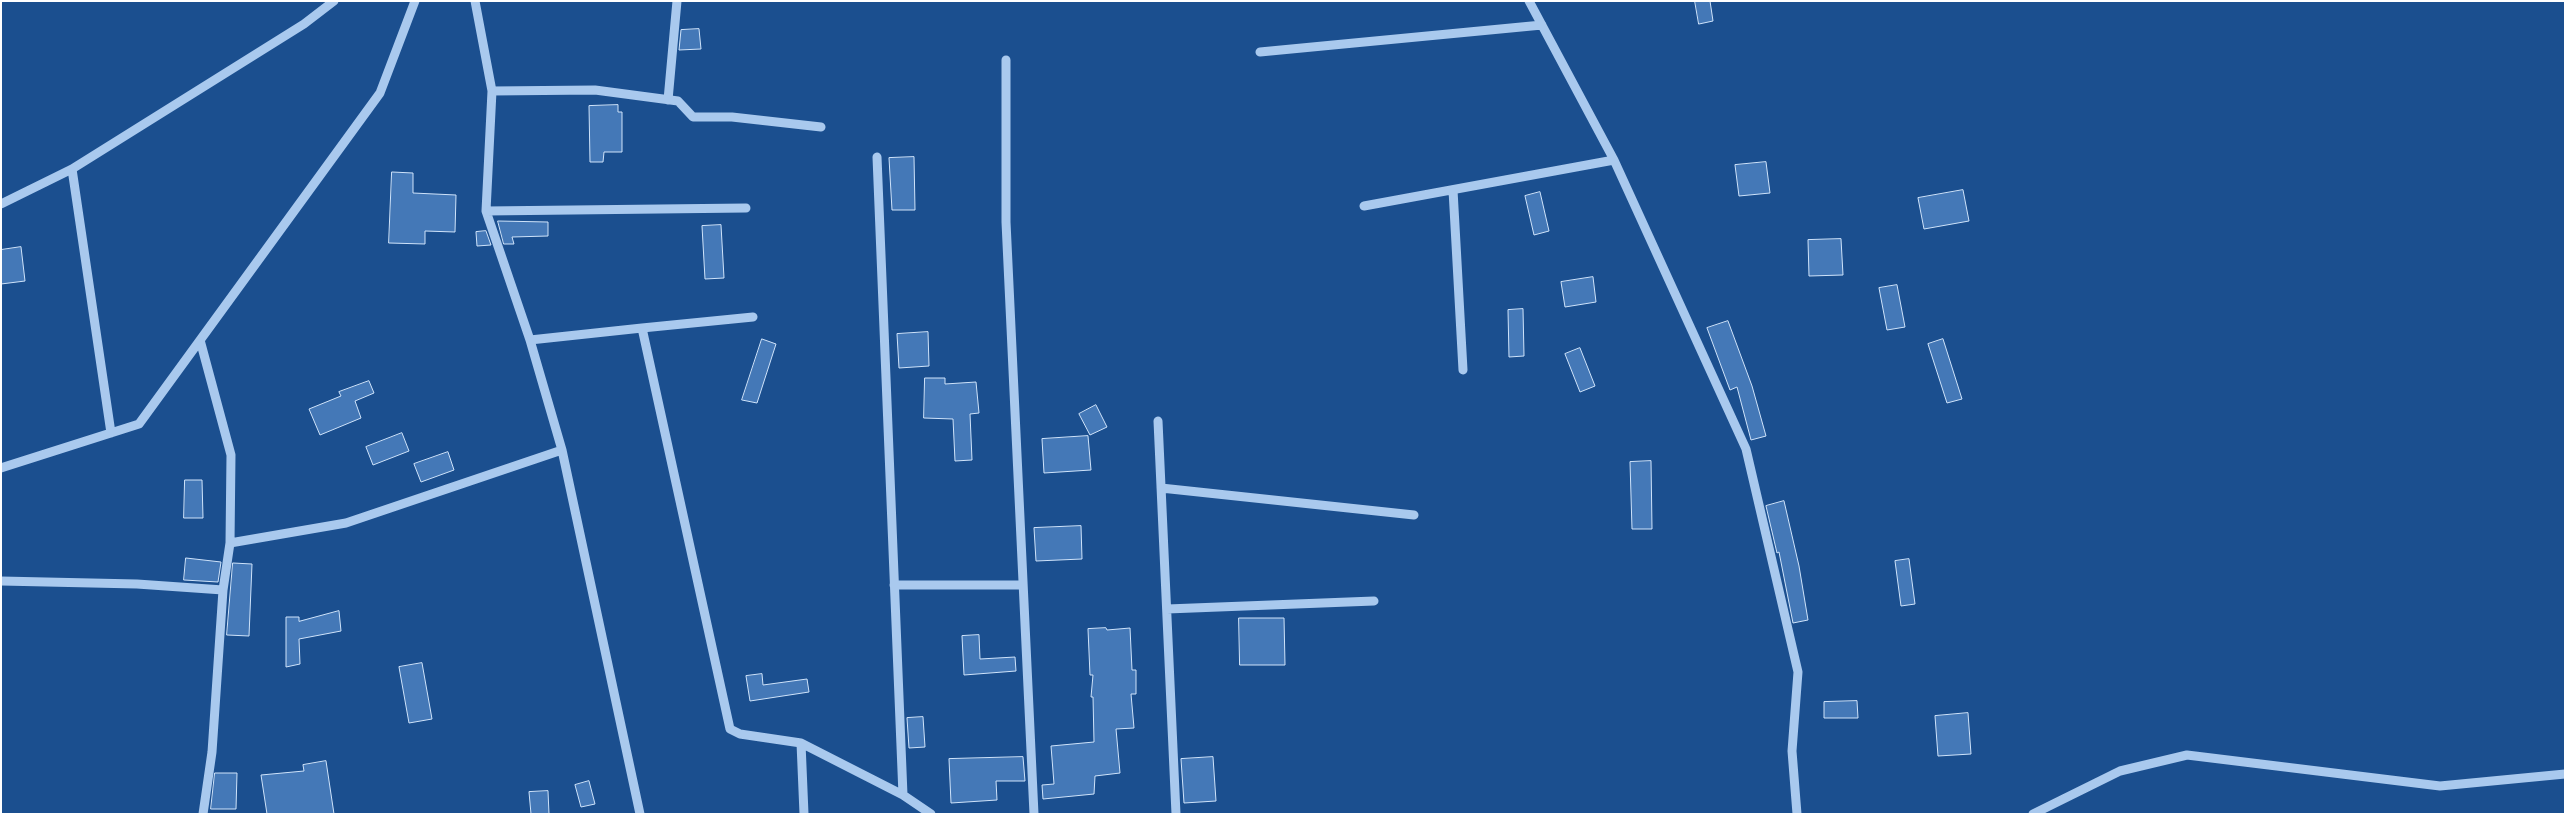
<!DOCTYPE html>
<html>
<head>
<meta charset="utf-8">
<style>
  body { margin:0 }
  #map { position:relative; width:2566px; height:815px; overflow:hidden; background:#1b4f8f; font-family:Karla,sans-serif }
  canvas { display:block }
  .frame { position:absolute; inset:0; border:2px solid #fff; pointer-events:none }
</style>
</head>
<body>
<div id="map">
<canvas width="2566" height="815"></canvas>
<div class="frame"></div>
</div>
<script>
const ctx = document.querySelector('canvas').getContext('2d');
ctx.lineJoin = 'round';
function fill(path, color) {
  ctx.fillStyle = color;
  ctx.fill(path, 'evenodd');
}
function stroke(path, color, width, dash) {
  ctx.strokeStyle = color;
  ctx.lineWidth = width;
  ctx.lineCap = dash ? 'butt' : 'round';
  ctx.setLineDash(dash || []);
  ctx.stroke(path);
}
const building = new Path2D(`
  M1695 1H1710L1713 21 1699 24Z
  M699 29 701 49 679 50 681 30Z
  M618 105V112H622V152H604L603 162H590L589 106Z
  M914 157 915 210H892L889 158Z
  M1766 162 1770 193 1739 196 1735 165Z
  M392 172 413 173V193L456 195 455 232 425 231V244L389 243Z
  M1963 190 1969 221 1924 229 1918 198Z
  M1540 192 1549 231 1534 235 1525 196Z
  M498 221 548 222V236L512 237 514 244H504Z
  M721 225 724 278 705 279 702 226Z
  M486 231 491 245 477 246 476 232Z
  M1841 239 1843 275 1809 276 1808 240Z
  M21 247 25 281 1 284V250Z
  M1593 277 1596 302 1565 307 1561 282Z
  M1897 285 1905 327 1887 330 1879 288Z
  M1523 309 1524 356 1509 357 1508 310Z
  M1728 321 1752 386 1766 436 1751 440 1737 387 1730 390 1707 328Z
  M928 332 929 366 899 368 897 334Z
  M762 339 776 344 757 403 742 400Z
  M1943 339 1962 399 1947 403 1928 344Z
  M1580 348 1595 386 1580 392 1565 354Z
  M925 378H945V384L976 382 979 413 970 414 972 460 955 461 953 419 924 418Z
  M369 381 374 393 355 401 361 418 320 435 309 409 341 396 339 392Z
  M1096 405 1107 427 1090 435 1079 414Z
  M402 433 409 451 373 465 366 447Z
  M1088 436 1091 470 1044 473 1042 439Z
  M448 452 454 470 421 482 414 464Z
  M1651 461 1652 529H1632L1630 462Z
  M185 480H202L203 518H184Z
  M1784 501 1799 566 1808 620 1793 623 1779 552 1777 553 1766 506Z
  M1081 526 1082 559 1036 561 1034 528Z
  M186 558 221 562 218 582 184 580Z
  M1909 559 1915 604 1901 606 1895 561Z
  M233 563 252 564 249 636 227 635Z
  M339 611 341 631 299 639 300 664 286 667V617H299V621Z
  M1239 618H1284L1285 665H1240Z
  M1106 628 1107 630 1130 628 1132 670H1136V694H1131L1134 728 1116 729 1120 773 1095 776 1094 794 1043 799 1042 785 1054 784 1051 746 1094 742 1093 697H1091L1093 675H1090L1088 629Z
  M979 635 980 659 1015 657 1016 671 964 675 962 636Z
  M422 663 432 719 409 723 399 667Z
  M762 674 763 685 807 679 809 692 750 701 746 676Z
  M1857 701 1858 718H1824V702Z
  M1968 713 1971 754 1938 756 1935 716Z
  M923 717 925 747 909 748 907 718Z
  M1023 757 1025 781H996L997 800 951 803 949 759Z
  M1213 757 1216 801 1184 803 1181 759Z
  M326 761 334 814H267L261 775 304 771 303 765Z
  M215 773H237L236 809H211Z
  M589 781 595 804 581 807 575 785Z
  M548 791 549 814H531L529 792Z`);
const minor = new Path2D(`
  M475 1 492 91 486 211 530 340 562 450 640 814
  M1529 1 1614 160 1746 449 1798 672 1792 751 1797 814
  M1260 52 1542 25
  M1006 60V222L1034 814
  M492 91 595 90 678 101 693 117H732L821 127
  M668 100 677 1
  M877 157 903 795
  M72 169 111 433
  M1453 190 1463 370
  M1 204 72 169 304 24 334 1
  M1364 206 1614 160
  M486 211 746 208
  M642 328 753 317
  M200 340 231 455 230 543 223 590 212 752 203 814
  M530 340 642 328 730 729 740 734 801 743 903 795 931 814
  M1158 421 1176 814
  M1 468 139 424 380 93 415 1
  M1161 488 1414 515
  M230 543 346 523 562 450
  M1 581 137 584 223 590
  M894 585H1023
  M1167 609 1374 601
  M801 743 804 814
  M2033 814 2120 771 2187 755 2440 786 2565 774`);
fill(building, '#4478b7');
stroke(building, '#cfe3fa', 1);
stroke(minor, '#a9c9ee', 9);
</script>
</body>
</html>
